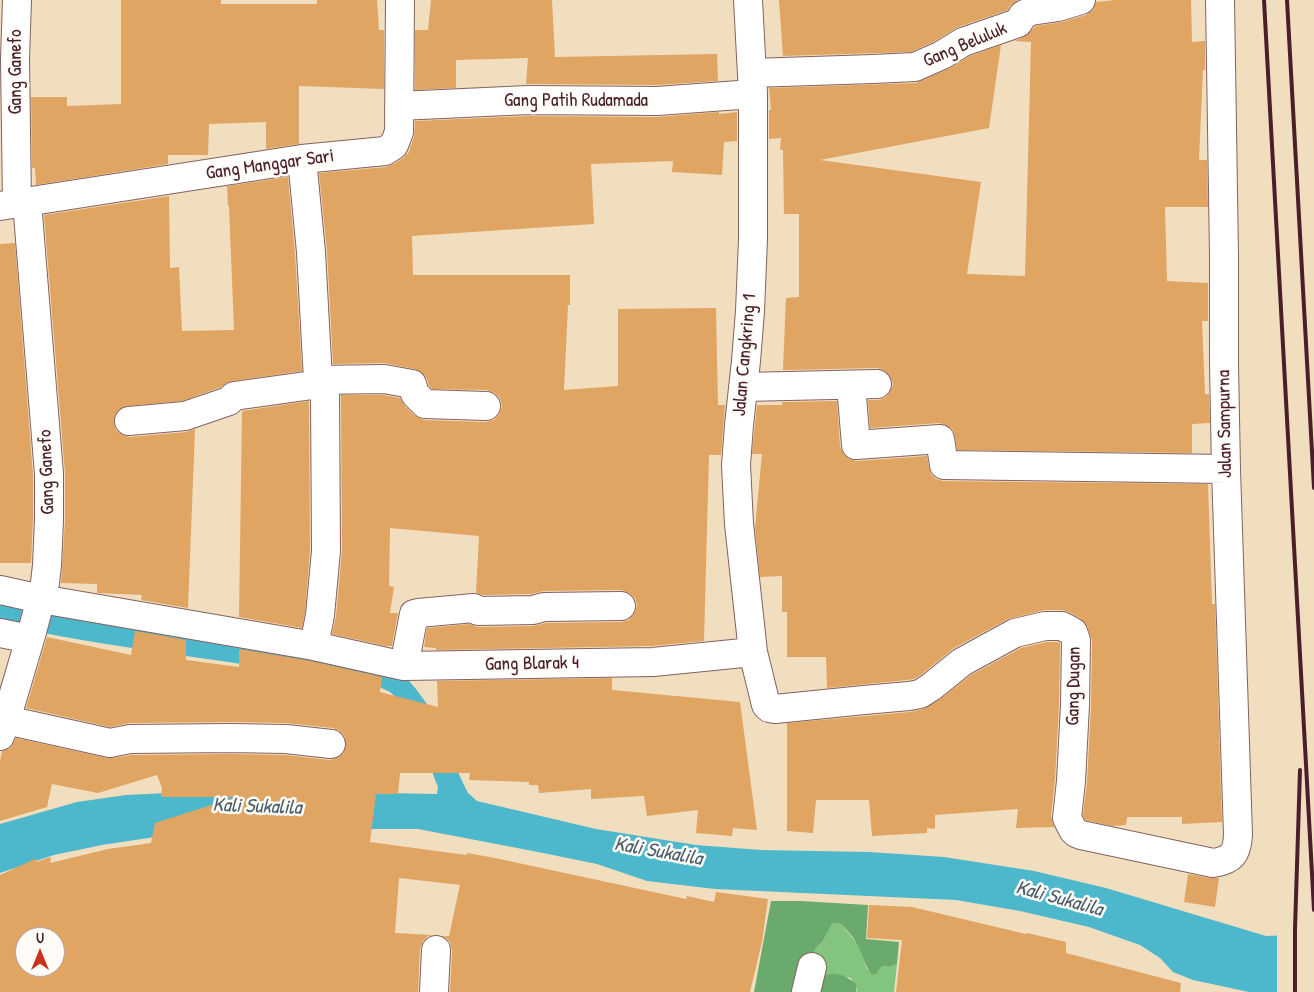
<!DOCTYPE html>
<html>
<head>
<meta charset="utf-8">
<style>
  body { margin:0 }
  #map { position:relative; width:1314px; height:992px; overflow:hidden; background:#f1debf; font-family:"Patrick Hand",sans-serif }
  canvas { display:block }
  .north { position:absolute; left:15px; top:927px; width:50px; height:50px; box-sizing:border-box; background:#fdfcf7; border:1px solid #b5a4a5; border-radius:50%; rotate:0deg; font-size:14px; font-weight:700; line-height:20px; text-align:center; color:#4a1f2b }
  .north::after { content:''; display:block; margin:auto; width:18px; height:22px; background:#c8321e; clip-path:polygon(50% 0,100% 100%,50% 72%,0 100%) }
</style>
</head>
<body>
<div id="map">
<canvas width="1314" height="992"></canvas>
<div class="north">U</div>
</div>
<script>
const ctx = document.querySelector('canvas').getContext('2d');
ctx.lineJoin = 'round';
function fill(path, color) {
  ctx.fillStyle = color;
  ctx.fill(path, 'evenodd');
}
function stroke(path, color, width, dash) {
  ctx.strokeStyle = color;
  ctx.lineWidth = width;
  ctx.lineCap = dash ? 'butt' : 'round';
  ctx.setLineDash(dash || []);
  ctx.stroke(path);
}
function drawText(font, color, halo, rows, align = 'center') {
  ctx.font = font + ' "Patrick Hand",sans-serif';
  ctx.lineWidth = 5;
  ctx.setLineDash([]);
  ctx.textBaseline = 'middle';
  ctx.strokeStyle = halo;
  ctx.fillStyle = color;
  for (const [text, x, y, turn = 0] of rows) {
    ctx.save();
    ctx.translate(x, y);
    ctx.rotate((+turn || 0) * Math.PI / 180);
    ctx.textAlign = isNaN(turn) ? turn : align;
    if (halo) ctx.strokeText(text, 0, 0);
    ctx.fillText(text, 0, 0);
    ctx.restore();
  }
}
const green = new Path2D(`
  M834 923 841 924 847 931 859 946 867 969 877 973 882 966 890 967 897 964 894 992H856L857 990 851 978 833 974 810 988 801 975 816 948 823 941 832 924Z`);
const forest = new Path2D(`
  M771 901H801L868 905 866 939 899 942 897 964 890 967 882 966 877 973 872 975C865 966 863 956 858 946 854 937 847 930 841 924L834 923 832 924 823 941 816 948 801 975 810 988C815 984 821 977 826 975 836 971 849 977 856 984V992H754Z`);
const water = new Path2D(`
  M0 598 404 675 416 689 432 711 442 736 463 783 468 793 477 801 596 829 696 845 761 850 869 852 944 857 1034 871 1106 888 1266 936 1314 934V992H1249L1193 980 1173 972 1160 958 1140 945 1089 927 1020 911 956 900 715 889 647 881 597 864 538 852 418 829H366L155 837 102 845 54 855 0 873V824L77 802 126 795 230 790 437 794 438 787C428 762 411 708 390 692 387 690 383 689 379 687 338 680 297 672 255 666 170 653 84 643 0 624Z`);
const pier = new Path2D(`
  M1314 931V992H1277V933Z`);
const building = new Path2D(`
  M121 0H221V4H317V0H377L379 30H384V89L299 86V144L266 149V122L209 124 208 155H168V164L36 185 35 168H32L31 97H67V106L121 104Z
  M431 0H552L555 57 717 54 718 81 656 85 526 84 528 58 456 60V88L415 90V30H428Z
  M779 0H1018L1010 6 1008 10 958 27 935 41 911 52 783 56Z
  M1116 0H1191L1192 42 1205 41V70H1203L1199 160H1207L1208 207H1165L1167 281 1208 283V321H1202L1205 394H1209L1210 423 1192 424V453L957 450 955 437 953 430 946 425 939 423 870 428 868 400H878L886 397 890 392 893 384 890 376 884 370 877 368 783 370 786 298 799 297V214H784L783 150H780L781 138 769 139V110H771L769 88 916 83 948 69 970 56 1001 45 989 128 820 160 981 182 967 274 1025 276 1031 42 1014 41 1024 37 1036 26 1062 22 1086 15 1093 10 1096 2Z
  M719 112V114L737 112V141L724 142 722 175 672 172 673 161 591 164 594 224 412 236 413 275H570V305H568L564 390 618 386V309L716 308 718 405H725L721 455H709L704 641 652 646 436 650V648L424 647 427 628 470 624 478 627 533 626 546 623 621 622 629 620 634 614 637 605 635 598 629 593 621 590 544 591 531 594 483 595 476 593 479 536 390 528 389 586 394 587 390 613H398L392 646H386L332 634 336 616 342 551 341 395H383L400 398 404 405 414 415 424 420 486 422 494 420 499 415 502 406 500 398 495 393 487 390 432 389 429 386 427 379 423 373 415 369 384 363 333 364 327 251 319 173 386 167 394 164 403 158 406 154H408L414 137 415 121 528 116 657 117Z
  M288 177 295 253 302 371 232 381 221 387 182 401 127 406 120 409 115 415 114 423 116 430 123 435 130 437 186 432 195 429 188 608 141 600 142 595 97 593V584L61 583 65 521V473L44 215 169 196 170 268 179 267 182 331 234 330 229 206H228L227 186Z
  M15 243 33 475V520L31 563H0V244Z
  M309 401 310 550 305 613 302 628 239 617 242 411Z
  M837 401 840 446 843 453 849 459 857 461 927 456 929 467 931 474 936 479 943 481 1208 484 1212 604H1215L1222 822 1182 824V817H1127L1126 825 1112 826 1085 820 1083 815 1087 782 1091 706 1092 640 1087 626 1080 618 1069 612 1062 610H1045L1008 619 954 648 922 674 914 679 907 680 827 688 826 657H787V612H782V576L760 577 755 528 762 454H752L757 405H782V402Z
  M135 631 186 640V660L239 667V649L311 661 382 677 380 692 438 707 437 681 612 678V690L740 702 757 830 733 828 732 836 696 833 698 810 647 816 644 796 591 799V789L539 793 538 785H529V782L469 780 470 773H400L398 794H376L370 842 466 855 467 853 495 858 686 899 687 896 714 902 716 892 768 899 762 942 750 992H450L452 950 450 942 445 937 441 936H449L460 885 399 878 395 933 433 935 428 936 423 941 420 949 418 992H0V875L37 858 36 862 51 857 50 863 108 849 151 843 155 823 237 797H161L162 788 157 775 98 793 52 784 47 807 0 821V761L2 751 10 748 16 738 107 758H113L132 755 230 754 285 755 330 760 338 758 343 754 346 746 345 737 340 731 333 728 286 723 230 722 130 723 110 727 26 708 47 637 131 655ZM25 937H55V967H25Z
  M1047 642H1058L1060 643 1059 704 1055 780 1051 816 1054 827 1016 828 1018 809 935 815V829L927 828V833L872 836 869 800H816L813 833 787 831V723L910 712 923 709 939 700 971 675 1021 648Z
  M1188 874 1210 878H1219L1215 907 1184 902Z
  M869 905 912 907 1026 934 1027 933 1066 942V953L1181 983 1180 992H896L902 940 867 938Z`);
const minor = new Path2D(`
  M748 0 753 94V239L750 311 746 361 739 425 736 465 739 524 753 652 766 705 769 708 775 709 864 700 909 696 920 694 931 687 962 662 1015 633 1045 626H1062L1073 632 1076 640 1075 705 1071 781 1067 818 1073 830 1076 833 1081 835 1213 863C1232 860 1237 854 1238 835L1226 469 1224 364V256L1220 0
  M752 73 873 69 915 67 942 55 963 42 1018 23 1023 15 1031 11 1058 7 1081 0
  M399 106 528 100 657 101 753 94
  M17 203 15 59 17 0
  M0 206 302 159 385 151 394 145 399 132 400 0
  M318 380 384 379 412 384 415 394 425 404 486 406
  M851 385 856 445 940 439 944 465 1226 469
  M743 387 877 384
  M129 421 185 416 229 401 234 396 320 384
  M0 590 41 599 314 646 320 615 326 551 325 392 318 380 311 252 302 159
  M0 633 30 639
  M314 646 404 666 653 662 753 652
  M404 666 414 614 418 613 474 608 478 611 533 610 544 607 621 606
  M6 720 110 743 130 739 230 738 286 739 331 744
  M0 736 6 720 32 632 45 583 47 565 49 520V474L27 202
  M434 992 436 950
  M806 992 812 967`);
const rail = new Path2D(`
  M1264 0 1314 910
  M1287 0 1314 488
  M1295 992V929L1300 770`);
const streetNames = [
  ["Gang Beluluk",965,45,-23],
  ["Gang Ganefo",16,72,-90],
  ["Gang Patih Rudamada",576,101],
  ["Gang Manggar Sari",270,165,-8],
  ["Jalan Cangkring 1",745,355,-85],
  ["Jalan Sampurna",1225,424,-91],
  ["Gang Ganefo",47,472,-92],
  ["Gang Blarak 4",532,664,-1],
  ["Gang Dugan",1074,686,-89]
];
const waterNames = [
  ["Kali Sukalila",257,807,2],
  ["Kali Sukalila",658,852,10],
  ["Kali Sukalila",1059,899,15]
];
fill(green, '#83c57e');
fill(forest, '#6aaa6d');
fill(water, '#4db8cb');
fill(pier, '#f1debf');
fill(building, '#e0a463');
stroke(minor, '#84625f', 30);
stroke(minor, '#fff', 28);
stroke(rail, '#4a1f2b', 4);
drawText('19px', '#4a1f2b', '#fdfcf7', streetNames);
drawText('italic 20px', '#4b5c6b', '#fdfcf7', waterNames);
</script>
</body>
</html>
